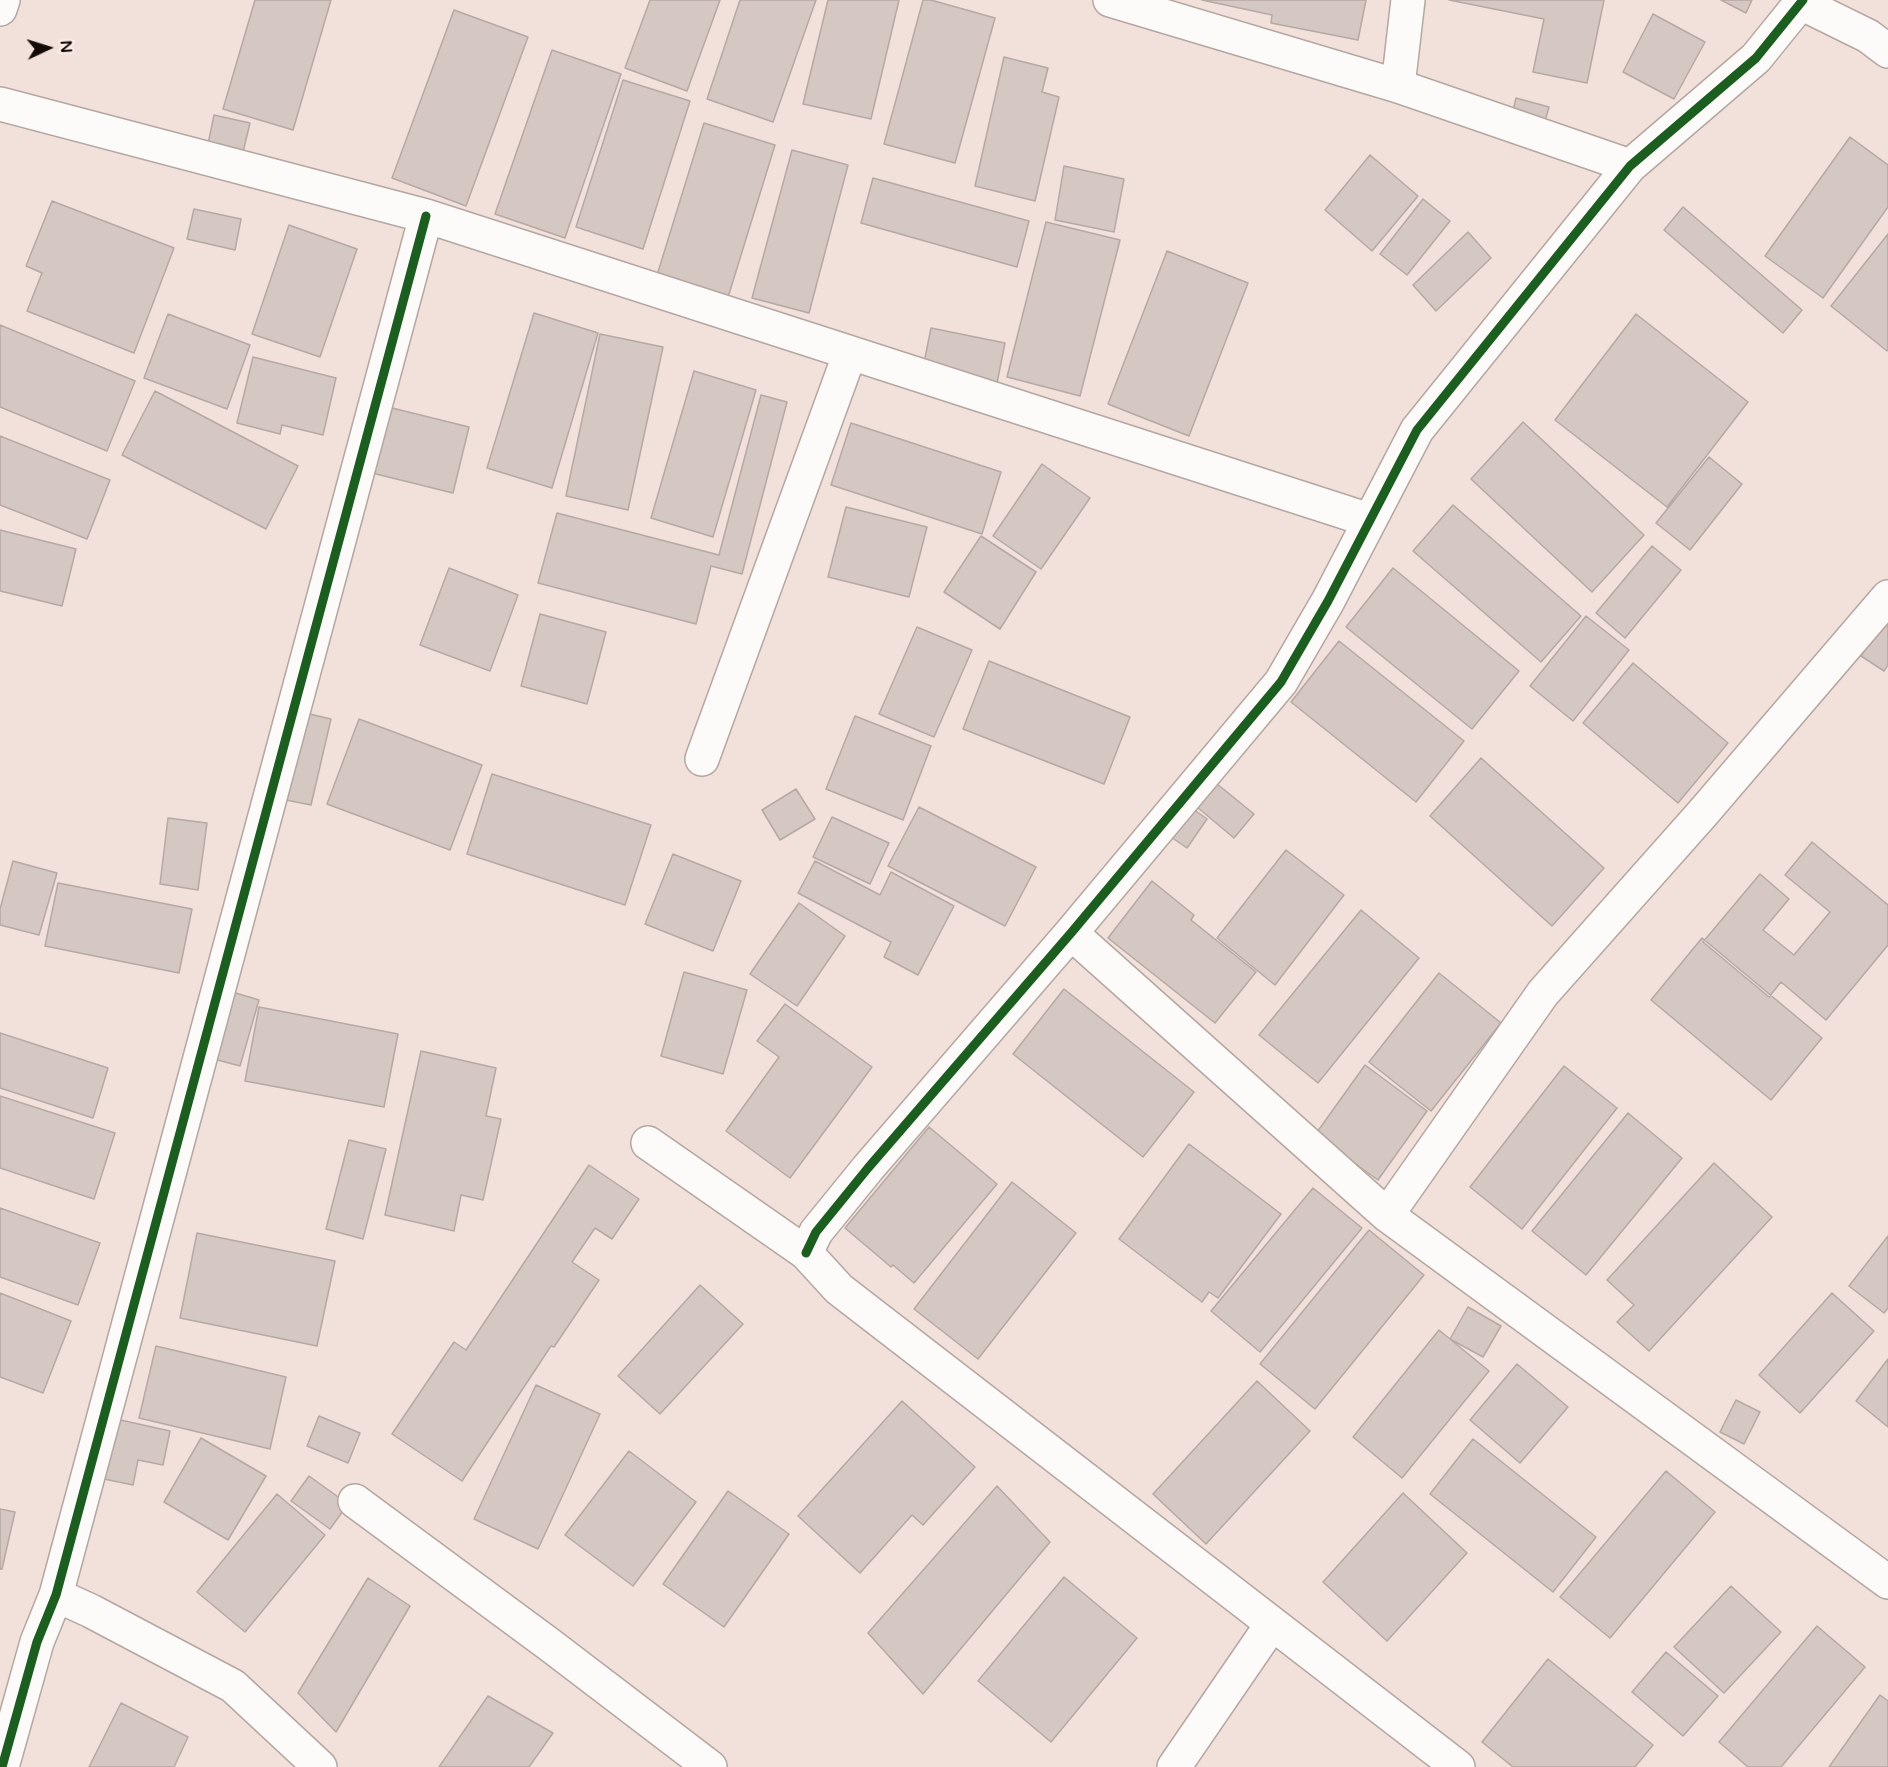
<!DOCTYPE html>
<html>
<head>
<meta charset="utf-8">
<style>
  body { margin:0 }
  #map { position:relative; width:1888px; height:1767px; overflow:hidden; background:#f2e1db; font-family:"Varela Round",sans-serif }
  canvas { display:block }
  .north { position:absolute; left:18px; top:18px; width:60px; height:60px; -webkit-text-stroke:4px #fdeee9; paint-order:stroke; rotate:86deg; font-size:16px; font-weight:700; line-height:24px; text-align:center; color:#140905 }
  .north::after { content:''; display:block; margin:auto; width:21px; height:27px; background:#140905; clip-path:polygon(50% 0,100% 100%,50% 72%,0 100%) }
</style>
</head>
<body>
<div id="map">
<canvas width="1888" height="1767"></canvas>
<div class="north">N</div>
</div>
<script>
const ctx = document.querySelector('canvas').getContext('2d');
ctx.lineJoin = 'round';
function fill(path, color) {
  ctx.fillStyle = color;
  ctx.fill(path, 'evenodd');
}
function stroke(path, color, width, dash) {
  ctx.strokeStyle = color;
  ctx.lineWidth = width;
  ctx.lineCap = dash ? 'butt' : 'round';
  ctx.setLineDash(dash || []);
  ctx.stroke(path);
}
const building = new Path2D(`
  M255 0H331L293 130 223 109Z
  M650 0H720L687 91 625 68Z
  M740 0H816L773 122 707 99Z
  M828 0H899L871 119 803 104Z
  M923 0H931L995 18 955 163 884 144Z
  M1202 0H1366L1358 40 1271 23 1272 15Z
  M1449 0H1604L1587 83 1533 72 1544 19Z
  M1721 0H1752L1746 13Z
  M454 10 528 37 466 206 392 178Z
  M1653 14 1705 42 1674 99 1623 72Z
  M552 50 621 74 565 238 495 214Z
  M1004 57 1048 68 1042 92 1059 97 1035 201 975 186Z
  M623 80 690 101 643 249 576 227Z
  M1516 98 1549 107 1542 132 1510 124Z
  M214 115 250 123 243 152 208 144Z
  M704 123 775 145 725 307 654 285Z
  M1850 137 1888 165V207L1823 298 1765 256Z
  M792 150 848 165 809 313 752 298Z
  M1370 155 1418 196 1372 251 1325 210Z
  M1064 166 1124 179 1114 232 1055 220Z
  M873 178 1029 221 1017 267 861 223Z
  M1423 199 1450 221 1407 275 1380 254Z
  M52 201 174 248 134 353 27 311 42 273 26 266Z
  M1683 207 1802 310 1783 333 1664 230Z
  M194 209 241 219 235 250 187 239Z
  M1046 222 1120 240 1080 396 1007 377Z
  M289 225 357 249 320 357 252 334Z
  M1468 232 1491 258 1436 311 1413 285Z
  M1888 234V349L1887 351 1831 306Z
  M1167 251 1248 283 1189 436 1108 404Z
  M534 313 598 333 552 488 487 468Z
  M168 314 250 345 227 409 144 378Z
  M1636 314 1748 402 1667 507 1555 420Z
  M0 325 135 381 107 451 0 407Z
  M931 328 1005 343 997 383 923 368Z
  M600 334 663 347 628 510 566 496Z
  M253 357 336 378 323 435 282 425 280 434 237 423Z
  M694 371 756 390 713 537 651 518Z
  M155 391 298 466 266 529 122 455Z
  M761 395 787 402 742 574 711 566 696 624 538 583 557 513 719 555Z
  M384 406 469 427 453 493 368 472Z
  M1523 422 1644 535 1592 592 1471 479Z
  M851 423 1001 472 982 534 831 485Z
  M0 436 110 480 87 539 0 505Z
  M1709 457 1742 484 1690 550 1656 523Z
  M1042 464 1090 498 1041 569 993 536Z
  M1453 505 1581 616 1541 662 1413 551Z
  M846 507 927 527 909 597 828 577Z
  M0 530 76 549 62 606 0 591Z
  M981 536 1036 572 1000 629 944 592Z
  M1652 546 1681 570 1625 638 1596 613Z
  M449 568 518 595 490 671 420 645Z
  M1393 568 1519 671 1472 729 1346 627Z
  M540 614 606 632 587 704 521 686Z
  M1886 615 1888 616V665L1884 671 1861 656Z
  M1586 616 1629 650 1573 721 1530 686Z
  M917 627 972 650 934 737 879 714Z
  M1339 641 1464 741 1416 802 1291 702Z
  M989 661 1130 717 1104 784 963 729Z
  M1633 663 1728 743 1678 803 1583 723Z
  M301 712 331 719 311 805 281 799Z
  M855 716 931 746 903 820 826 789Z
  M359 719 482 765 450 850 327 804Z
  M1481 758 1604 868 1552 926 1430 816Z
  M492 774 651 825 625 905 467 854Z
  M1211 779 1254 814 1234 838 1191 802Z
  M796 789 815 819 780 840 762 810Z
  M1186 804 1207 819 1187 848 1165 833Z
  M919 807 1036 867 1005 926 888 866Z
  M832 817 889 843 870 884 813 857Z
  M168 818 207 823 198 890 160 884Z
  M1812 842 1888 905V945L1826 1020 1781 982 1769 997 1703 942 1760 874 1789 899 1763 930 1794 955 1830 912 1785 875Z
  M1286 850 1344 895 1275 985 1217 938Z
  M673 854 741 881 713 951 645 924Z
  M13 861 57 873 39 935 0 925V909Z
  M815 861 880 895 891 872 954 906 918 975 884 957 891 942 798 893Z
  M1152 881 1194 915 1191 920 1256 972 1215 1023 1108 938Z
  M58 883 192 909 179 973 45 946Z
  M799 903 845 936 797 1006 750 974Z
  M1361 910 1419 958 1318 1083 1259 1035Z
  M1702 938 1822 1038 1771 1100 1651 1000Z
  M684 972 747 990 723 1074 661 1056Z
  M1439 973 1501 1023 1431 1111 1369 1062Z
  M1064 989 1194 1092 1143 1157 1013 1054Z
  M229 991 259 1000 240 1066 210 1058Z
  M785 1004 872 1067 790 1178 726 1131 779 1057 757 1041Z
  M259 1007 398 1034 384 1107 245 1081Z
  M0 1033 108 1068 93 1118 0 1088Z
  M421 1051 496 1068 486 1116 501 1119 483 1200 461 1195 454 1231 385 1215Z
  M1365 1065 1427 1111 1378 1180 1315 1135Z
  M1564 1066 1617 1108 1522 1229 1470 1187Z
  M0 1096 115 1133 94 1199 0 1168Z
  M1628 1113 1682 1158 1586 1275 1532 1231Z
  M929 1127 997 1184 914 1283 893 1265 891 1267 845 1228Z
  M349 1140 386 1149 363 1239 326 1229Z
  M1189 1144 1281 1214 1218 1298 1209 1292 1202 1302 1119 1239Z
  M1714 1163 1772 1217 1649 1351 1617 1322 1634 1305 1607 1280Z
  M589 1165 639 1199 612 1239 595 1228 572 1262 599 1280 554 1347 551 1346 462 1481 392 1434 454 1342 466 1350Z
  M1012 1182 1076 1233 978 1359 914 1309Z
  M1313 1188 1362 1228 1260 1352 1211 1311Z
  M0 1208 100 1243 78 1305 0 1277Z
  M1369 1230 1424 1275 1315 1409 1260 1364Z
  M197 1233 335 1261 317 1346 180 1318Z
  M1888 1236V1308L1884 1313 1849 1286Z
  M700 1285 743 1324 660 1414 618 1376Z
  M0 1293 71 1321 43 1393 0 1377Z
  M1832 1293 1874 1331 1800 1413 1759 1375Z
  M1468 1307 1501 1326 1483 1357 1450 1339Z
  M1439 1330 1489 1371 1402 1478 1353 1437Z
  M156 1346 286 1377 270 1449 139 1418Z
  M1888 1359V1427L1856 1401Z
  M1517 1364 1568 1407 1520 1463 1470 1420Z
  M1257 1381 1310 1431 1206 1544 1153 1494Z
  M536 1385 600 1414 538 1549 474 1519Z
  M1736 1400 1760 1412 1744 1444 1720 1432Z
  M902 1401 975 1467 923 1525 912 1515 860 1573 798 1516Z
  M319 1416 360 1433 348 1463 307 1446Z
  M116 1419 170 1431 163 1465 138 1460 133 1485 104 1479Z
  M201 1438 266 1476 228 1540 164 1502Z
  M1473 1439 1596 1537 1553 1592 1430 1494Z
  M629 1451 696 1502 633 1586 565 1535Z
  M1666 1471 1715 1512 1610 1638 1560 1597Z
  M309 1476 348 1504 330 1529 291 1501Z
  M997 1486 1050 1542 923 1694 868 1633Z
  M728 1491 789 1534 724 1627 663 1584Z
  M1403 1493 1467 1553 1387 1641 1323 1582Z
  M277 1494 325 1535 245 1632 197 1592Z
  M0 1509 15 1512 2 1569H0Z
  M1064 1577 1137 1638 1051 1742 978 1681Z
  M368 1578 410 1606 336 1732 298 1693Z
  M1731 1586 1781 1632 1724 1693 1674 1647Z
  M1817 1626 1865 1667 1781 1767H1748L1719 1742Z
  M1666 1652 1718 1696 1683 1736 1632 1692Z
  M1548 1659 1653 1745 1635 1767H1513L1482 1742Z
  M1880 1695 1888 1701V1767H1829Z
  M488 1696 553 1733 529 1767H439Z
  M121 1703 188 1737 174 1767H89Z`);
const minor = new Path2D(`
  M1110 0 1398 86 1630 166
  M1801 3 1868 36 1888 51
  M0 9 3 0
  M1398 86 1408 0
  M0 104 426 216 1369 520
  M702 759 850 353
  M1071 933 1387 1215 1888 1582
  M648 1143 806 1253 839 1289 1458 1767
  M1387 1215 1543 993 1702 814 1888 597
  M806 1253 816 1232 868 1168 1071 933 1281 682 1328 601 1417 430 1630 166 1756 58 1803 0
  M355 1501 550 1645 710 1767
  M56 1595 91 1611 233 1686 320 1767
  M2 1767 37 1642 56 1595 426 216
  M1174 1767 1272 1624`);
const cycleway = new Path2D(`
  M806 1253 816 1232 868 1168 1071 933 1281 682 1328 601 1417 430 1630 166 1756 58 1803 0
  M2 1767 37 1642 56 1595 426 216`);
fill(building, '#d5c7c2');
stroke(building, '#b6a8a3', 1.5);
stroke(minor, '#b4a7a2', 36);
stroke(minor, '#fdfafa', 33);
stroke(cycleway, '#1b5e20', 9);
</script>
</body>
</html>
